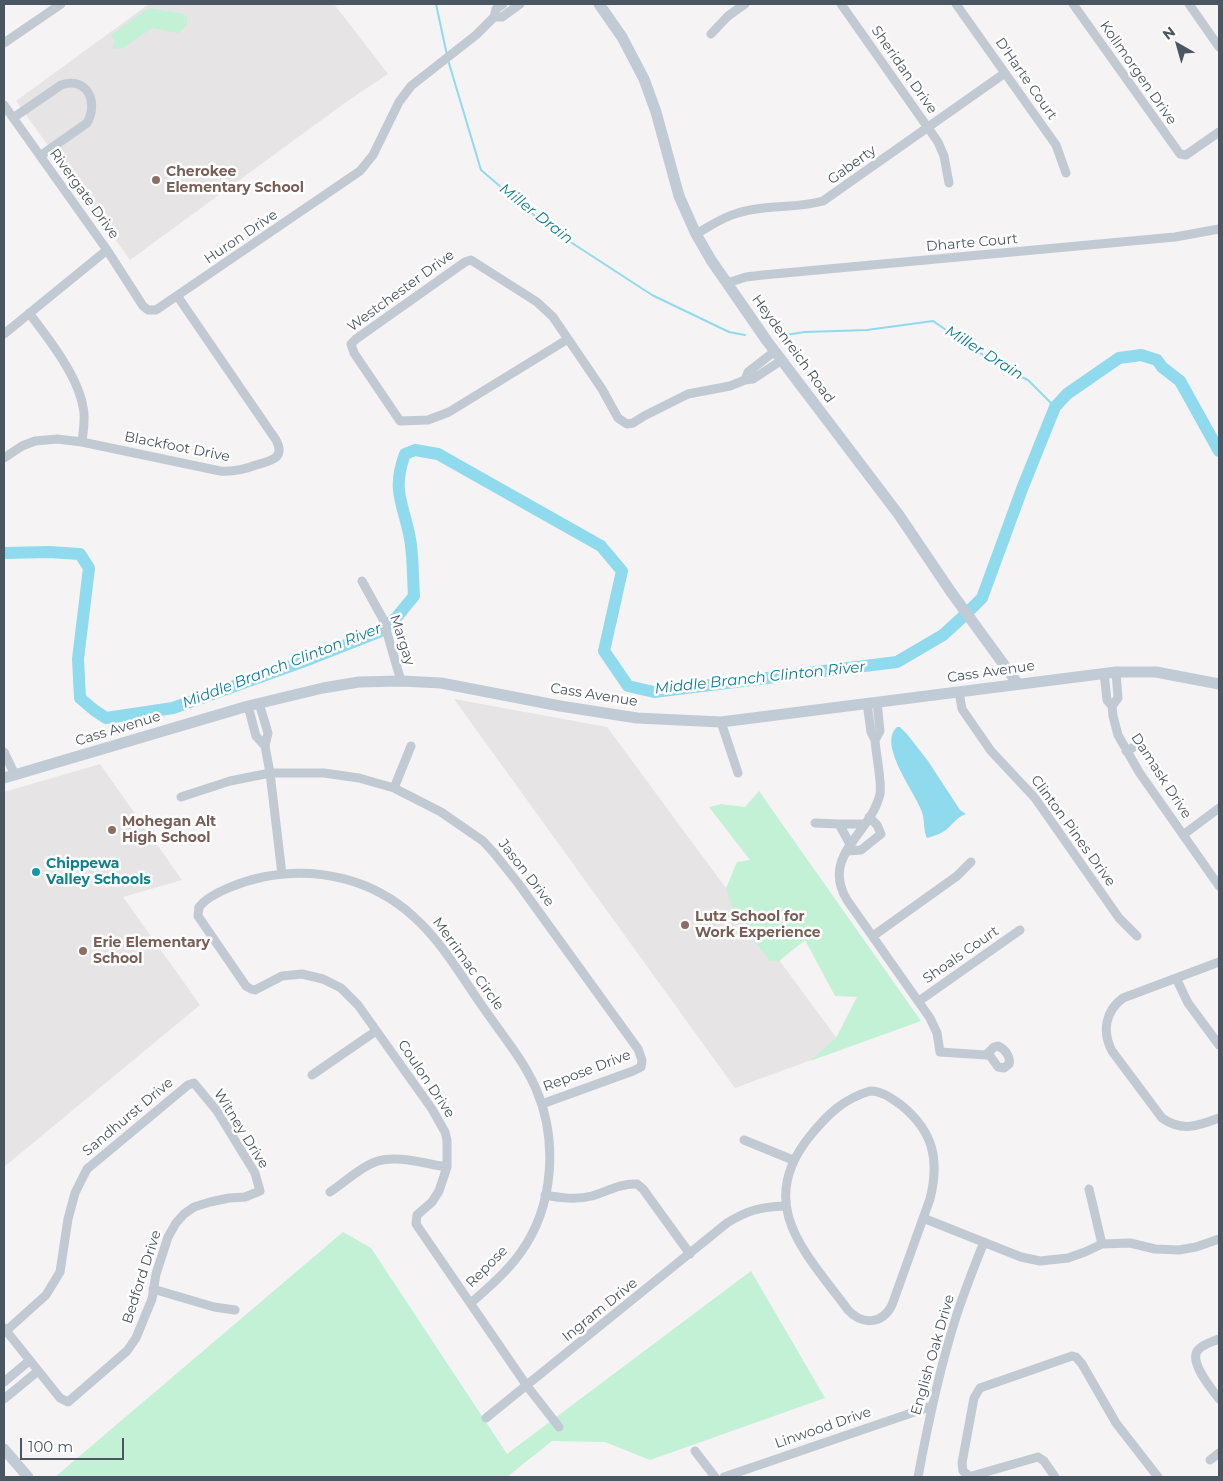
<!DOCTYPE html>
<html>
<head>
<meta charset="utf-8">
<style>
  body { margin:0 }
  #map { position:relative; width:1223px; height:1481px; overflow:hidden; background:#f5f3f3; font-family:Montserrat,sans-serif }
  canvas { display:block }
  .frame { position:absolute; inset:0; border:5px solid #4a5661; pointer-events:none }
  .north { position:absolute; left:1153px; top:20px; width:50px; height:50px; -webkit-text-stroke:4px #fff; paint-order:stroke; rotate:322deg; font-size:14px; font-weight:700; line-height:20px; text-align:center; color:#4a5661 }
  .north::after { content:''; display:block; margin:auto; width:18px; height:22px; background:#4a5661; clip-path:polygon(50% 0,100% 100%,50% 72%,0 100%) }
  .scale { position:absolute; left:20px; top:1438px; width:104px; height:22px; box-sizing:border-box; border:2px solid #4a5661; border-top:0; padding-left:6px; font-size:15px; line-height:18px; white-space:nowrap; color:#4a5661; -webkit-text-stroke:4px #fff; paint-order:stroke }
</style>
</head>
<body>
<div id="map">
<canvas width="1223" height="1481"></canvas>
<div class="frame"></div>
<div class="north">N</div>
<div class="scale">100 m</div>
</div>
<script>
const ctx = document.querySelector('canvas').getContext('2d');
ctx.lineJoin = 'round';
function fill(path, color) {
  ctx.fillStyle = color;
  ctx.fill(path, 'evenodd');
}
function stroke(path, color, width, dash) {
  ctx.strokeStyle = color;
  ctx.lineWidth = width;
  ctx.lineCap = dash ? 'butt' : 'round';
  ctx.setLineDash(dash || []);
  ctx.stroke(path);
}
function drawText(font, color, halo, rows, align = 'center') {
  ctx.font = font + ' Montserrat,sans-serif';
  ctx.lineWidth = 5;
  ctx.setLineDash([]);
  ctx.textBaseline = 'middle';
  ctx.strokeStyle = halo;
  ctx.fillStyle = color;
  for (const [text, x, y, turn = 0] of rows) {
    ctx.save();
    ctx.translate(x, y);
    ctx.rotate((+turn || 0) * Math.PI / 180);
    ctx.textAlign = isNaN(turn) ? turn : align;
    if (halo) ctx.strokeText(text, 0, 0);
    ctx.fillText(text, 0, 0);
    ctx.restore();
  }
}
const education = new Path2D(`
  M149 4H334L388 74 349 100 130 260 16 101Z
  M454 699 607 727 844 1048 735 1088Z
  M100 764 182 880 123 897 200 1005 4 1167V792Z`);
const green = new Path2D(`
  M150 8 184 14 187 18V25L178 33 152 28 123 48 115 49 113 48 115 42 111 35 146 10Z
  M759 791 921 1021 810 1061 836 1038 857 997 835 996 805 940 779 961H770L736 918 726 888 737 862 750 860 709 807 721 804 745 807Z
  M343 1232 371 1248 507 1454 751 1271 825 1398 650 1460 605 1442 552 1441 507 1477H55Z`);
const water = new Path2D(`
  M897 727H900L907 734 928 761 960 810 966 814C957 817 954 823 947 829 941 834 934 836 927 838 923 830 925 821 922 812 916 793 877 745 897 727Z`);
const stream = new Path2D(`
  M436 4 447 55
  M448 60 481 170 549 228 652 295 729 332 745 335
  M785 335 805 332 867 330 933 321 1002 368 1028 380 1055 407`);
const river = new Path2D(`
  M4 553 49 552 80 554 89 568 78 659 80 698 94 710 106 718 173 708 310 659 379 632 396 618 414 596C413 579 413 561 411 545 406 507 390 494 405 454L415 450 438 454 601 546 622 571 604 651 628 686 654 692 897 662 943 635 966 614 982 598 1022 489 1055 407 1067 394 1119 358 1141 355 1157 360 1162 367 1180 381 1219 451`);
const street = new Path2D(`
  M841 4 938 142 944 156 949 183
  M956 4 1056 145 1066 173
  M1073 4 1180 154 1186 155 1219 132
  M1189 4 1219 47
  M494 17H502L520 4
  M711 34 728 16 745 4
  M4 43 61 4
  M4 105 107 250 143 306 148 310H156L360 171 373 155 399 102 411 86 476 35 494 17 496 9 503 4
  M13 118 61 85C87 76 99 102 87 123L40 156
  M696 234C709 227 722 217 738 213 765 204 795 209 823 201L1005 73
  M471 260 537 302 553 317 568 339 449 412 428 420 400 421 354 353 351 344 356 339 465 262Z
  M727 283 746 277 763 275 1175 237 1219 229
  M29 313C48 338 78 376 83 407 86 419 83 431 82 442
  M4 334 107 250
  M568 339 602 389 618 418 627 424 633 423 644 416 688 394 730 386 745 380
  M775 351 748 372 745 380 753 379 782 360
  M4 458 22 446 35 441 57 439 82 442 220 471C233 472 243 470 256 465 270 461 286 459 276 440L178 297
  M362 581 383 619 401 681
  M1104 673 1107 700 1112 706 1113 716 1118 735 1139 772 1219 886
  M959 692 962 709 991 751 1035 798 1119 918 1137 936
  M259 703 268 733 265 746 270 773 282 874
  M867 703 871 732 875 740 880 731 877 702
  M248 706 256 736 265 746
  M1112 706 1118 698 1116 672
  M721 722 738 773
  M875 740C876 756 882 780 880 794 871 834 820 855 847 900L930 1018 937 1033 940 1052 986 1055 994 1047 998 1046C1005 1049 1011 1057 1009 1064L1004 1068 998 1067 988 1053
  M1126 751 1140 744
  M4 752 15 775
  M394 788 411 746
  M181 797 230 781 270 773H324L359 778 394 788 441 812 483 841 494 853 518 883 638 1049 642 1060 641 1067 633 1071 542 1104
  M815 823 839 824
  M1183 835 1219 808
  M851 846 839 824H864
  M848 851 861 850 881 834 877 825 869 817
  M873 936 957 876 971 862
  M1219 962 1123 998C1105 1011 1102 1032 1112 1051L1162 1118C1182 1132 1198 1126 1219 1118
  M1176 978 1188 1003 1219 1045
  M919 1001 1020 930
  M312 1075 376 1031
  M870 1091C882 1091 891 1098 901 1105 933 1131 940 1159 930 1199L892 1305C882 1325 862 1325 848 1310 806 1253 754 1205 810 1136 827 1115 843 1099 870 1091Z
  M744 1140 793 1160
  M1089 1189 1102 1244
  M330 1192C344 1183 359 1168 375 1162 397 1154 425 1164 447 1167
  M545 1195C561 1198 576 1200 592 1196 606 1192 621 1183 637 1184L643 1189 690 1254
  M923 1218 1021 1257 1040 1261 1068 1258 1085 1252 1102 1244 1130 1243 1155 1249 1179 1250 1196 1247 1219 1239
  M153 1289 214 1307 235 1310
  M471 1303C489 1287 507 1272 521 1252 554 1206 558 1140 536 1089 524 1061 503 1036 485 1010 463 979 443 943 414 917 373 879 317 866 263 877 244 881 211 892 199 907L198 916 246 986 251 989 255 990 282 976 302 974 323 979 341 988 358 1005 432 1109 445 1132 447 1140V1167L439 1191 432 1202 417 1215 416 1224 527 1386 559 1427
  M4 1328 60 1398 68 1402 127 1351 136 1338 152 1299 156 1274 168 1237 176 1223 184 1214 194 1207 210 1202 229 1198 245 1197 260 1191 255 1173 217 1111 194 1083 188 1085 87 1169 75 1193 68 1219 60 1272 46 1295 6 1331
  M1219 1339C1212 1342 1203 1344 1198 1350 1188 1362 1212 1389 1219 1399
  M4 1382 29 1361
  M4 1399 38 1371
  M486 1418 727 1223C748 1210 760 1207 785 1206
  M695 1451 715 1477
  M1210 1460 1219 1453
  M724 1477 932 1406
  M918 1477C928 1423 939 1370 956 1317 964 1292 974 1267 984 1242
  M1055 1477 1044 1461 1038 1457 972 1476H969L963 1471 962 1463 974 1398 980 1388 1072 1356 1076 1357 1082 1364 1116 1423 1158 1477`);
const secondary = new Path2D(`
  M599 4 622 37 644 79 656 112 679 196 696 234 711 260 767 341 899 515 951 592 1018 684
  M4 778 248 706 323 688 359 682 401 681 441 683 560 706 637 718 721 722 1116 672H1156L1219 684
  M4 1449 28 1477`);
const markers = [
  [156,180,5,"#8d6e63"],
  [112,830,5,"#8d6e63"],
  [36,872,5,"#0f9aa8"],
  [685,925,5,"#8d6e63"],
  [83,951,5,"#8d6e63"]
];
const streetNames = [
  ["Sheridan Drive",904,70,55],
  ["Kollmorgen Drive",1138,73,55],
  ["D'Harte Court",1026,79,55],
  ["Gaberty",852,165,-36],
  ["Rivergate Drive",84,194,54],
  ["Huron Drive",241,237,-34],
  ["Dharte Court",972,243,-5],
  ["Westchester Drive",401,291,-36],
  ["Heydenreich Road",793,349,54],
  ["Blackfoot Drive",177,447,11],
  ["Margay",402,640,72],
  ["Cass Avenue",991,672,-8],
  ["Cass Avenue",594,695,9],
  ["Cass Avenue",118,729,-17],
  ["Damask Drive",1161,776,57],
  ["Clinton Pines Drive",1073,831,54],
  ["Jason Drive",526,873,52],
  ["Shoals Court",961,955,-35],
  ["Merrimac Circle",468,964,54],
  ["Repose Drive",587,1071,-21],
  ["Coulon Drive",426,1079,56],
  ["Sandhurst Drive",128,1117,-40],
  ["Witney Drive",241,1129,58],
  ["Repose",487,1267,-45],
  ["Bedford Drive",142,1277,-72],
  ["Ingram Drive",600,1310,-39],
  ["English Oak Drive",933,1355,-74],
  ["Linwood Drive",823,1428,-19]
];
const educationNames = [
  ["Cherokee",166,172],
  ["Elementary School",166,188],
  ["Mohegan Alt",122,822],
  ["High School",122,838],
  ["Lutz School for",695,917],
  ["Work Experience",695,933],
  ["Erie Elementary",93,943],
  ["School",93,959]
];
const cultureNames = [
  ["Chippewa",46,864],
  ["Valley Schools",46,880]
];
const waterNames = [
  ["Miller Drain",536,214,38],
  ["Miller Drain",984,353,32],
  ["Middle Branch Clinton River",282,666,-21],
  ["Middle Branch Clinton River",760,678,-6]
];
fill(education, '#e6e4e5');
fill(green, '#c3f1d5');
fill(water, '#90daee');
stroke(stream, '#90daee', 2);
stroke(river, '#90daee', 12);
stroke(street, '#c1cad2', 9);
stroke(secondary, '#c1cbd6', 11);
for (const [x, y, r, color] of markers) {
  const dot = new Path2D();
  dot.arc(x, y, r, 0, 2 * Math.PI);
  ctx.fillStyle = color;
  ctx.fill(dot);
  stroke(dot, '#fff', 2);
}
drawText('14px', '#4a5661', '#fff', streetNames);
drawText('bold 14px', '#785e54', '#fff', educationNames, 'left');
drawText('bold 14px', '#0d838f', '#fff', cultureNames, 'left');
drawText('italic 15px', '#0c7c9b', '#fff', waterNames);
</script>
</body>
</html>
